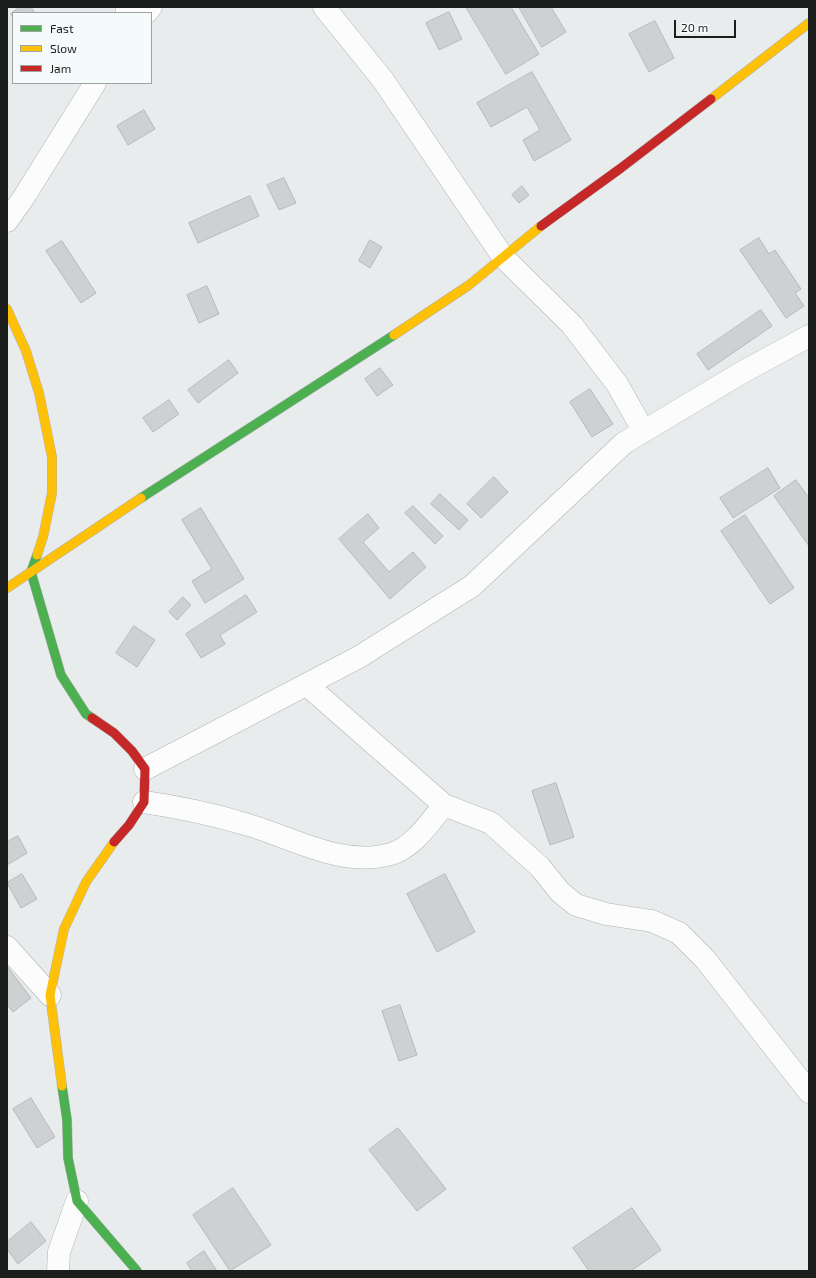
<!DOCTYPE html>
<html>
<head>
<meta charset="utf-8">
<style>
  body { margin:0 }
  #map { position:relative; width:816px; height:1278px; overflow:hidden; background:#e8ecec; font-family:"Exo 2",sans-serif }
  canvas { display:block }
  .frame { position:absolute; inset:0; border:8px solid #1c1e1e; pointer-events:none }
  .legend { position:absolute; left:12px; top:12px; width:140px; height:72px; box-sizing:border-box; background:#f5fafa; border:1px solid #9ea2a2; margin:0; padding:5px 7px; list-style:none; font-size:12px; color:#1c1e1e }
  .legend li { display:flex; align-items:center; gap:8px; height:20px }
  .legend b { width:20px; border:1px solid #9ea2a2 }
  .scale { position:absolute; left:674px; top:20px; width:62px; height:18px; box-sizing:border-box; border:2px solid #1c1e1e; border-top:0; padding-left:5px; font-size:12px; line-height:14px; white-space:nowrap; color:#1c1e1e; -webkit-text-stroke:3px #f5fafa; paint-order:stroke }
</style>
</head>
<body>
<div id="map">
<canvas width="816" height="1278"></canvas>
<div class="frame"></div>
<ul class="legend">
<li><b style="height:5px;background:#4caf50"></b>Fast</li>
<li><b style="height:5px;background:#ffc107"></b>Slow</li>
<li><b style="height:5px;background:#c62828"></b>Jam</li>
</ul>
<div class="scale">20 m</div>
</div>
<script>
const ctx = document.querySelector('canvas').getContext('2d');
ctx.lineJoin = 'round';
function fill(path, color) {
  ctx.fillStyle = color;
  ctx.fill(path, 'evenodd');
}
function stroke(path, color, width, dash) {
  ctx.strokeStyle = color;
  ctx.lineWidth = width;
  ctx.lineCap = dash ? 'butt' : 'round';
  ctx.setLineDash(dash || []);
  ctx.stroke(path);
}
const building = new Path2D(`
  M20 7H31L35 13H13V17L11 14Z
  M466 7H511L539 54 506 74Z
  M519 7H551L566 32 542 47Z
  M449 12 462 39 439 50 426 23Z
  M655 21 674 58 649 72 629 34Z
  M532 72 571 140 534 161 523 140 540 130 527 107 491 127 477 103Z
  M144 110 155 129 128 145 117 126Z
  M284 178 296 203 279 210 267 185Z
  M522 186 529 195 519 203 512 195Z
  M250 196 259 216 198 243 189 223Z
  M759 238 769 254 775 250 801 289 795 293 804 306 786 318 740 250Z
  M370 240 382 247 370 268 359 261Z
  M62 241 96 293 81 303 46 251Z
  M207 286 219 314 199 323 187 295Z
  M761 310 772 326 708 370 697 354Z
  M229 360 238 373 198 403 188 390Z
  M380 368 393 385 377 396 365 379Z
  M590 389 613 424 592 437 570 402Z
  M169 400 179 414 153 432 143 418Z
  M768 468 780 488 733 518 720 498Z
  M494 477 508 492 481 518 467 504Z
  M796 480 809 498V546L774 496Z
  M440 494 468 520 459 530 431 504Z
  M413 506 443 536 435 544 405 513Z
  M201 508 244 579 205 603 192 581 212 569 182 520Z
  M368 514 379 528 363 542 389 572 413 552 426 567 390 599 339 539Z
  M745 515 794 588 770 604 721 531Z
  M246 595 257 612 220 635 225 644 201 658 186 634Z
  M183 597 191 605 177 620 169 612Z
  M134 626 155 640 137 667 116 653Z
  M556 783 574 837 550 845 532 791Z
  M18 836 27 853 7 865V842Z
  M22 874 37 899 21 908 7 883Z
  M445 874 475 932 437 952 407 894Z
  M7 966 31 998 13 1012 7 1004Z
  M400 1005 417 1055 399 1061 382 1011Z
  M31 1098 55 1137 37 1148 13 1109Z
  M398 1128 446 1189 417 1211 369 1150Z
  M233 1188 271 1245 230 1271 193 1215Z
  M632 1208 661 1250 631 1271H589L573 1248Z
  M31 1222 46 1241 18 1264 7 1249V1242Z
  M204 1251 217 1271H192L187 1263Z`);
const street = new Path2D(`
  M324 7 383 80 503 257 572 325 617 384 643 430
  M127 13V7
  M146 13 151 7
  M7 221 24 197 95 83
  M307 685 444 805 491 823 540 867 560 892 576 905 606 914 652 921 679 933 705 959 809 1092
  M145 769 359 657 472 586 624 443 741 373 809 336
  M144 802C178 807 212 814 245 824 292 837 341 868 391 854 414 847 429 823 444 805
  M7 947 50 995
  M58 1271 59 1252 77 1201`);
const fast = new Path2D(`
  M141 498 394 335
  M37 555 31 572 61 675 86 714 92 718
  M62 1086 67 1120 68 1158 77 1201 137 1271`);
const slow = new Path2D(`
  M711 99 809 23
  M7 309 26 351 39 393 52 457V493L43 537 37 555
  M394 335 469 285 541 226
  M7 588 141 498
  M62 1086 50 995 64 929 86 882 114 842`);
const jam = new Path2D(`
  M541 226 621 168 711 99
  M92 718 114 733 132 751 145 769 144 802 129 825 114 842`);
fill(building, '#ced0d1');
stroke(building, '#b6b9b9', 1);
stroke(street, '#b1b3b3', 23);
stroke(fast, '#b1b3b3', 10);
stroke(slow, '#b1b3b3', 10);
stroke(jam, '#b1b3b3', 10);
stroke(street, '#fcfcfc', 22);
stroke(fast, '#4caf50', 9);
stroke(slow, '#ffc107', 9);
stroke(jam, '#c62828', 9);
</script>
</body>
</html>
